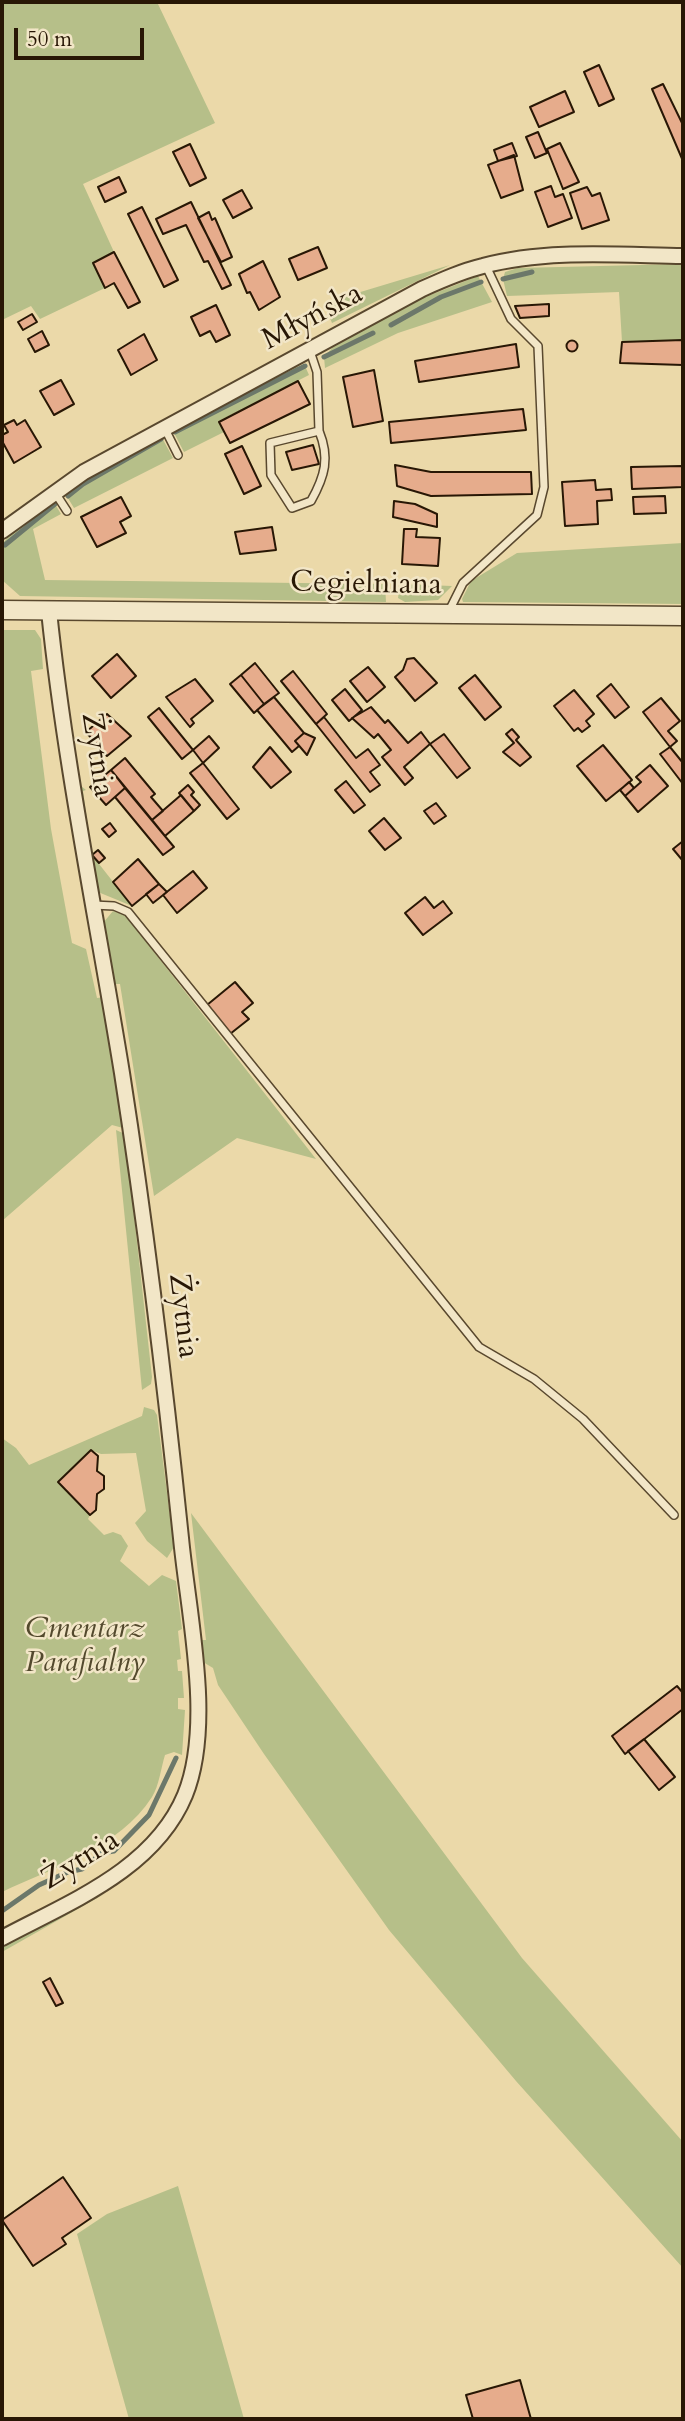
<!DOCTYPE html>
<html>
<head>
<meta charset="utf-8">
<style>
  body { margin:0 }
  #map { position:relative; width:685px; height:2421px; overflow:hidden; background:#ebd9a9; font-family:Cardo,serif }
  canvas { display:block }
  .frame { position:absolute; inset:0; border:4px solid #281705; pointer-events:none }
  .scale { position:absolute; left:14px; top:28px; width:130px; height:32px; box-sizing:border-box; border:4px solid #281705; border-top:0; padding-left:9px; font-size:21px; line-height:24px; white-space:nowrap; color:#281705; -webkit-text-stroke:5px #f2e6c7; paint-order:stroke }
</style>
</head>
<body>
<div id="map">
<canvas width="685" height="2421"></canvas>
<div class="frame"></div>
<div class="scale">50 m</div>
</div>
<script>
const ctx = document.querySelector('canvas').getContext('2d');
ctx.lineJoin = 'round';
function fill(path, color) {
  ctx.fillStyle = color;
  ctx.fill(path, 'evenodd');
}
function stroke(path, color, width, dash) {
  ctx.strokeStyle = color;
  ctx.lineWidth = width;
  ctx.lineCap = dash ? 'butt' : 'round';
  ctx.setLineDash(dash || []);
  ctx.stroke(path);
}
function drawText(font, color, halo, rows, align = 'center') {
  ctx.font = font + ' Cardo,serif';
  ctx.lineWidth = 5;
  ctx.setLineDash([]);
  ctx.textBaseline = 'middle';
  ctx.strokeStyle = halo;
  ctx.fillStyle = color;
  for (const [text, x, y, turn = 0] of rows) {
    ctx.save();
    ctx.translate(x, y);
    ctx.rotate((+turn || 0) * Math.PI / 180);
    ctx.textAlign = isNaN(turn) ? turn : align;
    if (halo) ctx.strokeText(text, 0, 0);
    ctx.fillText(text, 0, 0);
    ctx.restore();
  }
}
const green = new Path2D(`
  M2 2H157L215 123 83 184 114 252 93 264 105 288 40 319 31 306 2 320Z
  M683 264V340L622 342 619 292 507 296 503 279 505 272 518 268Z
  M450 265 332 323 324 303Z
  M478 276 492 302 398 333 325 368 324 357 332 348 418 300Z
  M305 366 309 375 219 421 224 432 184 452 173 431 295 367Z
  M161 436 173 458 74 508 66 495Z
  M53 501 61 514 33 529 45 580 385 584 386 602 20 596 2 580V544L15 529Z
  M683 543V604L463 602 462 599 471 581 517 553Z
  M400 584 452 586 438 600 405 602 398 598Z
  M2 630H35L41 639 43 669 31 671 51 829 72 943 86 949 97 998 104 997 123 1128 112 1125 2 1221Z
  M81 786 86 790 83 791 92 855 132 906 98 892 80 788Z
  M113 911 125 915 316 1159 237 1138 154 1196 120 984H114L103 923Z
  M116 1130 125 1134 152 1377 151 1384 142 1390Z
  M144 1407 154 1410 157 1415 174 1547 167 1558 147 1541 135 1523 146 1511 136 1453 101 1454 91 1450 58 1482 90 1515 88 1519 104 1535 113 1532 121 1535 128 1546 120 1561 149 1586 162 1575 176 1581 182 1629 178 1631 181 1659 177 1660 178 1671H182L184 1698H178V1709L185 1710 182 1755 174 1752 165 1755C161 1768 159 1786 152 1797 119 1848 55 1867 2 1892V1438L16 1448 29 1465 142 1416Z
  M191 1513 522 1958 683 2142V2268L516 2081 389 1930 264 1754 218 1685 213 1668 203 1662 199 1640H206Z
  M106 1893 2 1952V1946Z
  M178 2186 244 2419H129L77 2234 107 2214Z`);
const stream = new Path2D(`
  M503 279 532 272
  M391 325 441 297 481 282
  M324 357 373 333
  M175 432 305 366
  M68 496 83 484 161 439
  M5 545 55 504
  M2 1911 39 1885 68 1872 82 1869 102 1853 114 1851 149 1815 176 1758`);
const building = new Path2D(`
  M599 65 614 99 599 106 584 72Z
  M663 84 683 125V161L652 89Z
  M565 91 574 112 539 127 530 107Z
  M538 132 547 153 535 158 526 137Z
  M512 143 517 156 498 161 494 150Z
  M560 143 579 182 563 189 547 149Z
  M190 144 206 178 190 186 173 152Z
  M514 155 523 190 501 198 488 165Z
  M119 177 126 192 105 202 98 187Z
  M551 186 555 197 563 194 572 218 548 227 535 192Z
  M587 187 592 196 600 193 609 220 582 229 570 193Z
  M242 190 252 208 233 218 223 200Z
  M191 202 231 285 222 289 208 261 204 262 186 225 163 234 156 219Z
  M142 207 178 280 164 287 128 214Z
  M209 212 212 220 215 218 232 257 221 262 198 218Z
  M318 247 327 268 298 280 289 259Z
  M114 252 140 302 128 308 114 283 105 288 93 263Z
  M263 261 280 297 259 310 250 292 247 293 239 274Z
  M549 304V316L520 318 515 306Z
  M216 305 230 335 216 342 210 331 200 336 191 317Z
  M32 314 37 322 23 330 18 322Z
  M42 331 49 345 35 352 28 339Z
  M144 334 157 360 131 375 118 350Z
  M683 340V365L620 363 622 342Z
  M566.5 346a5.5 5.5 0 1 1 11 0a5.5 5.5 0 1 1-11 0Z
  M516 344 519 367 419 382 415 361Z
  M374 370 383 421 353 427 343 377Z
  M61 380 74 404 54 415 40 391Z
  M298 381 310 404 230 443 219 422Z
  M523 409 526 430 391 443 389 422Z
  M14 420 17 425 25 420 41 447 14 463 2 441V435L8 432 4 425Z
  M313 445 319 464 292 470 286 452Z
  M242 446 261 486 244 494 225 454Z
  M395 465 431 472H531L532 494 431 496 397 486Z
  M683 466V487L632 489 631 467Z
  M595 480 596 490 611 489 612 500 597 501 598 524 565 526 562 482Z
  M665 496 666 513 634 514 633 497Z
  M121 497 131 516 120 522 126 533 97 547 81 517Z
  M394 501 415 504 437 514V527L393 517Z
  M272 527 276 550 240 554 235 532Z
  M404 529H417L416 537 440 538 438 566 402 564Z
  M117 654 136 676 111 698 92 676Z
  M414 658 437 683 415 701 395 677 403 670 407 659Z
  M255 663 279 693 264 704 241 675Z
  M368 667 385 687 367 702 350 681Z
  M293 671 327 714 316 724 281 681Z
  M241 675 264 704 254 713 230 684Z
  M475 675 501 707 485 720 459 688Z
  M195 679 213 701 191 719 194 723 190 727 166 697Z
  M611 684 629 707 615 718 597 696Z
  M345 689 362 710 349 721 332 700Z
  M574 690 594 714 586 721 590 726 582 732 578 728 574 731 554 706Z
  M274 697 304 733 295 741 299 746 292 752 257 710Z
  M661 698 680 721 668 731 677 741 670 747 643 712Z
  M371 707 385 723 388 720 408 743 421 732 430 744 404 767 413 778 405 785 382 757 391 750 378 734 374 738 352 718Z
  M159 708 193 750 182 759 148 717Z
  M107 714 131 736 107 756 86 732Z
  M324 717 356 758 368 749 380 765 370 772 380 785 370 792 316 724Z
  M512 729 519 737 516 740 531 757 520 766 503 752 514 743 506 734Z
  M304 733 315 738 307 755 295 741Z
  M444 734 470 768 457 778 430 744Z
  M209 736 219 748 203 763 193 750Z
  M603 745 632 780 606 801 577 766Z
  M270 747 291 772 271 788 253 767Z
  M670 747 683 763V784L660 754Z
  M125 758 155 794 151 797 163 811 152 820 111 770Z
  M203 763 239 809 227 819 190 773Z
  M650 765 668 786 638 812 625 796 641 782 636 777Z
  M111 770 125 788 106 805 90 787Z
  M346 781 365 805 354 813 335 790Z
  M629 782 634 788 625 796 620 790Z
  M188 785 194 792 191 795 200 805 194 811 179 793Z
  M125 788 174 847 163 855 115 797Z
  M181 795 194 811 165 836 152 820Z
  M436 803 446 816 434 824 424 811Z
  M384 818 401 838 385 850 369 831Z
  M110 823 116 831 109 837 102 829Z
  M683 841V861L673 849Z
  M98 850 105 858 99 863 92 855Z
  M138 859 159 884 132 906 113 882Z
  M193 871 207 888 177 913 163 895Z
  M159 884 167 892 153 903 146 894Z
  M425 897 434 908 443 901 452 913 423 935 405 913Z
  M235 982 253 1003 242 1012 249 1019 230 1034 207 1005Z
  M91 1450 98 1456 97 1471 104 1476V1489L97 1494 96 1510 90 1515 58 1482Z
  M677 1686 683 1693V1709L625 1754 612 1736Z
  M644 1739 675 1777 659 1790 628 1751Z
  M50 1978 63 2003 56 2006 43 1982Z
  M63 2177 91 2218 62 2238 66 2244 33 2266 2 2220Z
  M520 2380 531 2419H473L466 2395Z`);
const service = new Path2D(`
  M310 351 317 372 319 431 270 443 271 475 292 508 311 501C325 476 330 458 319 431
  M164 427 178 455
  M54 491 67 511
  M448 613 463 583 537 515 544 487 538 346 511 319 486 266
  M93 905 114 906 128 912 479 1347 534 1379 583 1419 674 1515`);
const minor = new Path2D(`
  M2 531 84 472 422 289C442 280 462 271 483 266 546 249 618 255 683 256
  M2 1938C69 1902 154 1870 185 1795 214 1724 188 1613 181 1538 165 1383 146 1227 122 1073 97 919 65 766 49 611`);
const tertiary = new Path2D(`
  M2 610 683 616`);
const streetNames = [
  ["Młyńska",313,318,-28],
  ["Cegielniana",366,585,1],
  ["Żytnia",96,755,81],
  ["Żytnia",182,1316,83],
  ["Żytnia",81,1861,-32]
];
const parkNames = [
  ["Cmentarz",85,1630],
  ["Parafialny",85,1664]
];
fill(green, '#b6bf89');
stroke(stream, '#6c786a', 5);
fill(building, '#e6ac8c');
stroke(building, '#281705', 2);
stroke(service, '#59482e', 10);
stroke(minor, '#59482e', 18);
stroke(tertiary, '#59482e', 21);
stroke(service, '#f2e6c7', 7);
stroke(minor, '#f2e6c7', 14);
stroke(tertiary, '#f2e6c7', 18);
drawText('30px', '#281705', '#f2e6c7', streetNames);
drawText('italic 30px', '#53492d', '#f2e6c7', parkNames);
</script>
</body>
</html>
